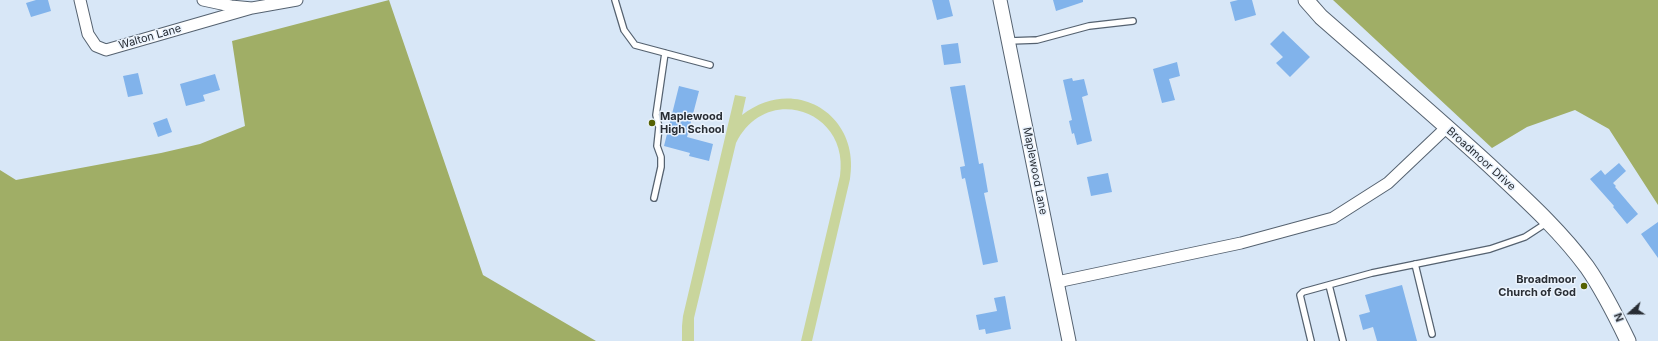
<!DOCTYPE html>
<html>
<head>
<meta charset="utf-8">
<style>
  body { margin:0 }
  #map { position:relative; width:1658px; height:341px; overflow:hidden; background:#d8e7f7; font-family:Inter,sans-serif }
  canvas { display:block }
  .north { position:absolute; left:1610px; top:293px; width:40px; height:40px; -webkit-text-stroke:3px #eaf3fd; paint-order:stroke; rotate:249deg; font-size:11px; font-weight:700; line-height:16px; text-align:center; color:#282d34 }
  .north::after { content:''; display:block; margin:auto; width:14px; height:18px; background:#282d34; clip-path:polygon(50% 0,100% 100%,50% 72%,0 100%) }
</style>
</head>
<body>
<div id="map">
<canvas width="1658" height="341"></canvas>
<div class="north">N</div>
</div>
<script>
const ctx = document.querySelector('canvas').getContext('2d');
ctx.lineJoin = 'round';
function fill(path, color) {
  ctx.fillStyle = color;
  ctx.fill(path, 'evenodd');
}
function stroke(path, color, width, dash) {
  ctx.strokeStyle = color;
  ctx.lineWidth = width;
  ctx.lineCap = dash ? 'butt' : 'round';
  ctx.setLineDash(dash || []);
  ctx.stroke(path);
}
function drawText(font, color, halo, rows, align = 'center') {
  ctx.font = font + ' Inter,sans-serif';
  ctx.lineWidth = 3;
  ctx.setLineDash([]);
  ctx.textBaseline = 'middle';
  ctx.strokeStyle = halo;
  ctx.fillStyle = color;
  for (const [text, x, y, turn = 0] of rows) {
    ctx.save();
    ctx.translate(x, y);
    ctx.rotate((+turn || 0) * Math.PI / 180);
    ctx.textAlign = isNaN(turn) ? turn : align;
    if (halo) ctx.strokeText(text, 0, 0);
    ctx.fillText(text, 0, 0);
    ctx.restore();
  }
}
const green = new Path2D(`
  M735 95 746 97 742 115C794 74 861 114 850 179L812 341H801L840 176C850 110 766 82 736 143L694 318V341H682V326L683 316Z`);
const forest = new Path2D(`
  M389 0 483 275 596 341H0V170L16 180 161 153 200 144 245 126 232 41Z
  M1333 0H1658V205L1609 129 1575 110 1527 127 1492 148Z`);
const building = new Path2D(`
  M36 0H48L51 11 31 17 26 3Z
  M932 0H949L953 16 937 20Z
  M1053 0H1083V2L1056 11Z
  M1238 0H1252L1256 15 1235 21 1230 2Z
  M1283 31 1310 57 1290 77 1276 63 1283 57 1270 44Z
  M958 43 961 63 944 65 941 45Z
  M1177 62 1180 76 1169 79 1175 100 1162 103 1153 69Z
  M138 73 143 94 128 97 123 76Z
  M215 74 220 90 203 95 205 101 186 106 180 84Z
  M1072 78 1073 81 1084 79 1088 95 1082 97 1092 141 1077 145 1074 133 1072 134 1069 121 1072 120 1063 80Z
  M965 85 979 164 983 163 988 192 984 193 998 262 983 265 965 178 962 179 960 167 965 166 950 87Z
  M679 86 699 91 687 137 713 144 709 161 689 156 690 153 664 146Z
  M167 118 172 132 158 137 153 123Z
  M1619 163 1626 171 1613 183 1616 186 1615 187 1638 214 1627 224 1613 207 1614 206 1590 179 1601 170 1605 175Z
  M1108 173 1112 192 1091 196 1087 177Z
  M1658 222V258L1641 234Z
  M1402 285 1417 341H1377L1373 327 1363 330 1359 315 1370 312 1365 295Z
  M1005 296 1011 329 986 334 985 329 979 330 976 315 997 311 994 298Z`);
const service = new Path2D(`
  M615 0 624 30 635 45 710 65
  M1009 41 1037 40 1089 26 1133 21
  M654 198 661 167V157L657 146 659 127 656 115 665 53
  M1415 264 1432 334
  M1329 285 1343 341
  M1311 341 1300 295 1303 292 1372 273 1490 249 1525 237 1548 222`);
const minor = new Path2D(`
  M80 0 88 34 96 46 106 50 252 8
  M203 0 231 6 252 8 297 0
  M1057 282 1241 243 1333 218 1388 183 1447 127`);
const tertiary = new Path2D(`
  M1000 0 1069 341`);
const secondary = new Path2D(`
  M1306 0 1321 17C1377 66 1434 115 1489 165 1523 197 1559 229 1587 267 1603 290 1616 316 1628 341`);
const markers = [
  [652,123,4,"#566203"],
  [1584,286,4,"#566203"]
];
const streetNames = [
  ["Walton Lane",150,37,-16],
  ["Broadmoor Drive",1481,159,42],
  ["Maplewood Lane",1035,171,79]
];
const poiNames = [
  ["Maplewood",660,117],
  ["High School",660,130],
  ["Broadmoor",1576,280,"right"],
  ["Church of God",1576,293,"right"]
];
fill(green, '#c9d59c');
fill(forest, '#a0ae66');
fill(building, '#81b3eb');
stroke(service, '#556270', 8);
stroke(minor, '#556270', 13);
stroke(tertiary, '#556270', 15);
stroke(secondary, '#556270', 17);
stroke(service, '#fff', 5.5);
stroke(minor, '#fff', 11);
stroke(tertiary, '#fff', 13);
stroke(secondary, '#fff', 15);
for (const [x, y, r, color] of markers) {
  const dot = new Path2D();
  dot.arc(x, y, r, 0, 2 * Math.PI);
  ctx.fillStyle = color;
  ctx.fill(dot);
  stroke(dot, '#eaf3fd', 1.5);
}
drawText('11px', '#282d34', '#eaf3fd', streetNames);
drawText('bold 11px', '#282d34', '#eaf3fd', poiNames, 'left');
</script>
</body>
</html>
